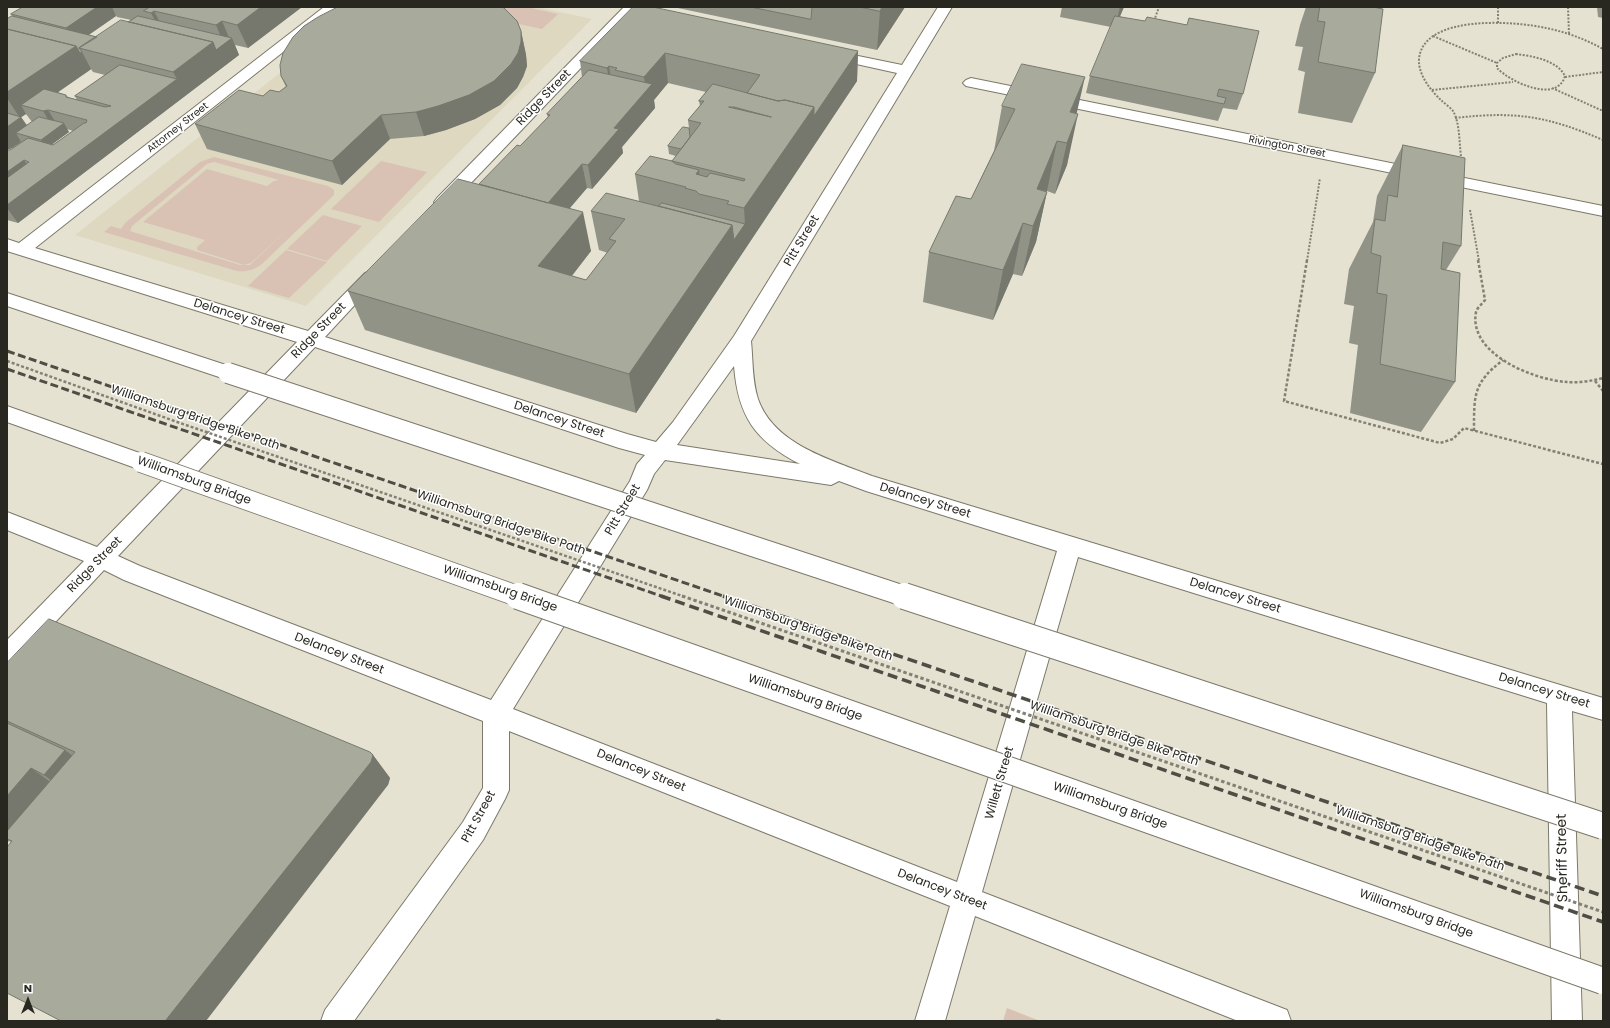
<!DOCTYPE html>
<html>
<head>
<meta charset="utf-8">
<style>
  body { margin:0 }
  #map { position:relative; width:1610px; height:1028px; overflow:hidden; background:#e6e2d2; font-family:Poppins,sans-serif }
  canvas { display:block }
  .frame { position:absolute; inset:0; border:8px solid #282720; pointer-events:none }
  .north { position:absolute; left:8px; top:980px; width:40px; height:40px; -webkit-text-stroke:3px #fff; paint-order:stroke; rotate:0deg; font-size:11px; font-weight:700; line-height:16px; text-align:center; color:#282720 }
  .north::after { content:''; display:block; margin:auto; width:14px; height:18px; background:#282720; clip-path:polygon(50% 0,100% 100%,50% 72%,0 100%) }
</style>
</head>
<body>
<div id="map">
<canvas width="1610" height="1028"></canvas>
<div class="frame"></div>
<div class="north">N</div>
</div>
<script>
const ctx = document.querySelector('canvas').getContext('2d');
ctx.lineJoin = 'round';
function fill(path, color) {
  ctx.fillStyle = color;
  ctx.fill(path, 'evenodd');
}
function stroke(path, color, width, dash) {
  ctx.strokeStyle = color;
  ctx.lineWidth = width;
  ctx.lineCap = dash ? 'butt' : 'round';
  ctx.setLineDash(dash || []);
  ctx.stroke(path);
}
function drawText(font, color, halo, rows, align = 'center') {
  ctx.font = font + ' Poppins,sans-serif';
  ctx.lineWidth = 3;
  ctx.setLineDash([]);
  ctx.textBaseline = 'middle';
  ctx.strokeStyle = halo;
  ctx.fillStyle = color;
  for (const [text, x, y, turn = 0] of rows) {
    ctx.save();
    ctx.translate(x, y);
    ctx.rotate((+turn || 0) * Math.PI / 180);
    ctx.textAlign = isNaN(turn) ? turn : align;
    if (halo) ctx.strokeText(text, 0, 0);
    ctx.fillText(text, 0, 0);
    ctx.restore();
  }
}
const built = new Path2D(`
  M363 7H537L592 19 306 306 75 235Z`);
const green = new Path2D(`
  M440 7H527L558 14 542 29Z
  M214 157 328 186 334 190V195L262 264C254 270 247 272 237 271L104 232 111 226 121 229 125 223 200 162ZM214 162 279 180 274 181 267 186 207 169 143 222 205 240 197 247V250L244 265 251 263 287 230 250 265H240L130 231 132 226 207 164Z
  M381 161 427 172 379 222 331 209Z
  M323 215 362 226 327 261 287 249Z
  M286 250 327 262 289 298 248 286Z
  M1007 1008 1040 1021H1003Z`);
const pathFar1 = new Path2D(`
  M1498 7V23
  M1568 7 1569 34
  M1154 21 1159 7
  M1433 36 1497 63
  M1516 54C1532 56 1557 60 1565 76 1557 104 1510 82 1497 68V63L1503 58Z
  M1565 77 1603 72
  M1552 88 1603 111
  M1432 90 1513 82
  M1455 118C1516 111 1547 116 1603 140
  M1461 156C1459 142 1460 123 1453 111 1450 107 1445 104 1442 101 1431 91 1418 75 1419 59 1423 14 1515 21 1546 28 1566 32 1585 39 1603 49
  M1470 210 1479 261
  M1307 261 1320 178`);
const path = new Path2D(`
  M1307 260 1284 401 1440 443 1453 439 1464 428 1603 464
  M1478 260 1485 300C1482 304 1477 308 1476 312 1468 354 1534 380 1567 382 1579 383 1591 381 1603 378
  M1595 381 1603 391
  M1474 431C1474 395 1473 383 1503 360`);
const pedestrian = new Path2D(`
  M971 78 1603 206V216L966 86 963 83 966 80Z`);
const minor = new Path2D(`
  M324 7H340L35 248 308 331 365 273 371 271 377 273 380 277 377 281 325 337 627 434 656 442 673 422 734 336 897 73 829 58 824 57 822 54 824 51 829 50 902 65 938 7H952L751 341C753 360 752 381 758 399 774 445 832 460 872 476L1603 698V720L1572 711 1582 1021H1552L1547 703 1078 557 982 892 1287 1010 1291 1021H1238L975 916 945 1021H915L950 906 509 731V790L505 799 483 840 354 1021H321L325 1010 463 822 483 788V721L124 580 104 570 16 664 7 667V640L84 561 7 530V512L97 547 297 342 7 251V239L19 243ZM315 347 619 448 645 455 637 464 630 481 491 700 140 566 118 556ZM734 366C738 416 755 441 800 464L677 445ZM665 460 831 485 839 481 866 491 1057 551 957 882 513 709 647 490 654 474Z
  M624 7H639L449 206 443 207 437 206 434 202 437 198Z`);
const motorway = new Path2D(`
  M7 293 235 368 238 373 235 378 228 380 7 306Z
  M7 406 148 456 152 462 148 468 141 470 7 422Z`);
const railFar1 = new Path2D(`
  M7 351 726 597
  M7 369 664 597`);
const rail = new Path2D(`
  M661 596 1603 922
  M723 596 1603 896`);
const pathBridgeFar1 = new Path2D(`
  M7 361 180 423 685 597`);
const pathBridge = new Path2D(`
  M682 596 1603 912`);
const motorwayBridgeFar1 = new Path2D(`
  M228 373 907 597
  M141 462 520 597`);
const motorwayBridge = new Path2D(`
  M518 596 1603 981
  M904 596 1603 826`);
const wall = new Path2D(`
  M23 7H302L248 48 235 45 239 55 18 223 7 220V19L12 16 11 14ZM115 14 117 17 131 20 97 37 89 35 116 16ZM91 69 93 72 105 75 75 96 77 100 68 97 66 95 57 92ZM26 114 32 122 27 125 21 117ZM67 129 73 131 53 145 52 144 69 132ZM21 142H22L10 150H7L12 148Z
  M633 7 858 51 857 81 636 413 365 330 348 291 479 184 520 146 548 118 547 114 582 77 580 61ZM668 83 706 92 699 101 700 106 688 120 689 128 668 146 669 154 676 156 672 161 635 174 639 201 591 211 599 250 608 253 586 280 572 276 591 251 570 208 587 188 592 189 623 153 622 147 655 108 654 100Z
  M673 7H905L877 50Z
  M1062 7H1124L1120 16 1243 94 1237 110 1223 108 1218 121 1086 93 1090 76 1111 27 1060 17Z
  M1306 7H1379L1375 73 1352 123 1298 113 1305 72 1298 70 1303 47 1295 46 1300 25Z
  M1597 7H1603V18L1598 17Z
  M521 31 526 55 527 66 523 77 517 88 500 105 475 119 446 130 424 136 390 139 342 185 207 149 195 124 263 96 279 92 286 87 281 76Z
  M1002 106 1076 114 1067 165 1055 194 1047 191 1036 242 1022 276 1013 274 993 320 923 302 929 252 971 199 994 151Z
  M1403 145 1461 246 1446 270 1455 382 1421 432 1350 413 1358 345 1349 343 1354 306 1344 304 1349 269 1373 222 1377 196Z
  M7 663 373 755 390 778 388 785 11 842 9 841 7 843Z`);
const shadedWall = new Path2D(`
  M97 7H112L116 16 75 44 66 28Z
  M261 7H302L248 48 237 25Z
  M882 7H905L877 50 880 11Z
  M1120 7H1124L1115 28Z
  M154 11 166 34 163 36 151 13Z
  M222 21 230 40 232 38 239 55 18 223 7 208V205L177 79 173 72 213 42 224 44 216 25Z
  M521 31 526 55 527 66 523 77 517 88 500 105 475 119 446 130 424 136 416 112Z
  M76 46 90 70 34 109 21 105 26 114 20 118 7 98V92Z
  M858 51 857 81 636 413 629 374 732 225 745 224 744 208 814 107Z
  M82 52 91 69 90 70 80 53Z
  M665 53 668 83 654 100 655 108 622 147 623 153 592 189 588 165 614 128 646 91 644 77Z
  M609 66 614 96 612 98 607 68Z
  M1085 77 1074 125 1078 114 1067 165 1055 194 1067 143 1070 112Z
  M48 110 58 126 53 128 43 111Z
  M381 115 390 139 342 185 332 161Z
  M21 117 32 134 16 133 21 142 12 148 7 150V127Z
  M64 123 69 132 46 149 41 140Z
  M1057 141 1047 191 1037 189Z
  M24 160 35 177 7 187V172Z
  M582 164 587 188 544 238 538 214Z
  M699 170 701 195 696 174Z
  M1047 192 1036 242 1022 276 1033 226Z
  M583 212 591 251 548 306 538 266Z
  M1023 223 1013 274 993 320 1003 270Z
  M65 750 89 768 68 793 44 775Z
  M373 755 390 778 388 785 206 1021H165Z
  M31 768 56 786 7 839V796Z`);
const building = new Path2D(`
  M23 7H97L66 28 11 14Z
  M150 7H261L237 25 222 21 216 25 154 11 151 13 144 11Z
  M338 7H502L504 8 517 21 521 31V42L518 53 511 64 494 81 469 95 438 106 416 112 381 115 332 161 195 124 239 90 263 96 270 90 279 92 287 86 281 76 280 65 283 53 293 37 304 26 318 17Z
  M633 7H653L858 51 814 116V107L785 100 778 101 747 93 760 75 665 53 644 77 615 70 617 68 609 66 607 68 580 61Z
  M751 7H812L811 19Z
  M860 7H882L880 11Z
  M1320 7H1373L1383 9 1375 73 1318 62 1325 22 1318 21Z
  M12 16 97 37 79 48 82 52 80 53 76 46 7 29V19Z
  M138 16 232 38 216 50 213 42 129 22Z
  M1115 16 1145 21 1147 17 1187 25 1189 18 1259 31 1243 94 1219 89 1217 96 1226 98 1224 104 1090 76Z
  M121 20 213 42 173 72 79 48Z
  M7 29 76 46 7 92Z
  M1022 64 1085 77 1070 112 1078 114 1067 143 1057 141 1037 189 1047 192 1033 226 1023 223 1003 270 929 252 956 196 971 199 1015 109 1002 106Z
  M120 65 177 79 7 205V178L29 162 24 160 7 172V150H10L28 138 53 145 84 123H86L87 120 48 110 43 111 21 105 44 89 66 95V97L105 107 111 106 75 96Z
  M589 70 652 84 614 128 619 129 588 165 582 164 548 203 479 184 517 145 520 146 550 115 547 114Z
  M713 84 778 101 785 100 814 107 744 208 727 204 729 201 699 194 696 191 685 188 686 187 635 174 650 156 672 161 701 123 688 120 704 101H699ZM729 107H734L771 117ZM672 161 745 179 744 181 710 173 707 177 696 174 699 170 676 164Z
  M7 113 21 117 7 127Z
  M39 117 64 123 41 140 16 133Z
  M683 127 689 128 690 137 681 149 668 146Z
  M1403 145 1465 158 1461 246 1443 242 1441 269 1460 273 1455 382 1380 364 1387 295 1377 293 1381 256 1371 253 1375 219 1385 221 1388 195 1397 197Z
  M458 179 583 212 538 266 586 280 616 241 609 239 625 219 591 211 606 193 732 225 629 374 348 291Z
  M662 203 745 224 734 240 732 225 659 206Z
  M49 619 370 752 373 755 371 762 165 1021H61L7 993V847L12 841 7 839V831L75 752 7 721V663Z
  M7 723 65 750 44 775 31 768 7 796Z
  M717 1019 723 1021H716Z`);
const farStreetnames = [
  ["Attorney Street",178,128,-38],
  ["Rivington Street",1287,147,11]
];
const streetNames = [
  ["Ridge Street",544,98,-46],
  ["Pitt Street",802,241,-59],
  ["Delancey Street",239,317,17],
  ["Ridge Street",319,331,-46],
  ["Williamsburg Bridge Bike Path",195,418,19],
  ["Delancey Street",559,420,18],
  ["Williamsburg Bridge",194,481,20],
  ["Delancey Street",925,501,17],
  ["Pitt Street",623,510,-59],
  ["Williamsburg Bridge Bike Path",501,523,19],
  ["Ridge Street",95,565,-46],
  ["Williamsburg Bridge",500,589,19],
  ["Delancey Street",1235,596,17],
  ["Williamsburg Bridge Bike Path",808,629,19],
  ["Delancey Street",339,654,21],
  ["Delancey Street",1544,691,17],
  ["Williamsburg Bridge",805,698,19],
  ["Williamsburg Bridge Bike Path",1114,734,19],
  ["Delancey Street",641,771,22],
  ["Willett Street",1000,783,-74],
  ["Williamsburg Bridge",1110,806,19],
  ["Pitt Street",479,817,-61],
  ["Williamsburg Bridge Bike Path",1420,839,19],
  ["Delancey Street",942,890,21],
  ["Williamsburg Bridge",1416,914,20]
];
const nearStreetnames = [
  ["Sheriff Street",1563,858,-91]
];
fill(built, '#ded8c0');
fill(green, '#d9c2b4');
stroke(pedestrian, '#7d796a', 2);
stroke(minor, '#7d796a', 2);
stroke(motorway, '#7d796a', 2);
stroke(pathFar1, '#838175', 2, [2, 1.5]);
stroke(path, '#838175', 2.5, [3, 2]);
fill(pedestrian, '#fff');
fill(minor, '#fff');
fill(motorway, '#fff');
stroke(railFar1, '#4f4e45', 3, [8, 3.5]);
stroke(rail, '#4f4e45', 3.5, [10, 5]);
stroke(motorwayBridgeFar1, '#7d796a', 22, []);
stroke(motorwayBridge, '#7d796a', 28, []);
stroke(pathBridgeFar1, '#838175', 2.5, [3, 2]);
stroke(pathBridge, '#838175', 3, [3.5, 2.5]);
stroke(motorwayBridgeFar1, '#fff', 20);
stroke(motorwayBridge, '#fff', 26);
fill(wall, '#909386');
fill(shadedWall, '#76786d');
fill(building, '#a8ab9c');
stroke(building, '#76786d', 1);
drawText('10px', '#282720', '#fff', farStreetnames);
drawText('12px', '#282720', '#fff', streetNames);
drawText('14px', '#282720', '#fff', nearStreetnames);
</script>
</body>
</html>
